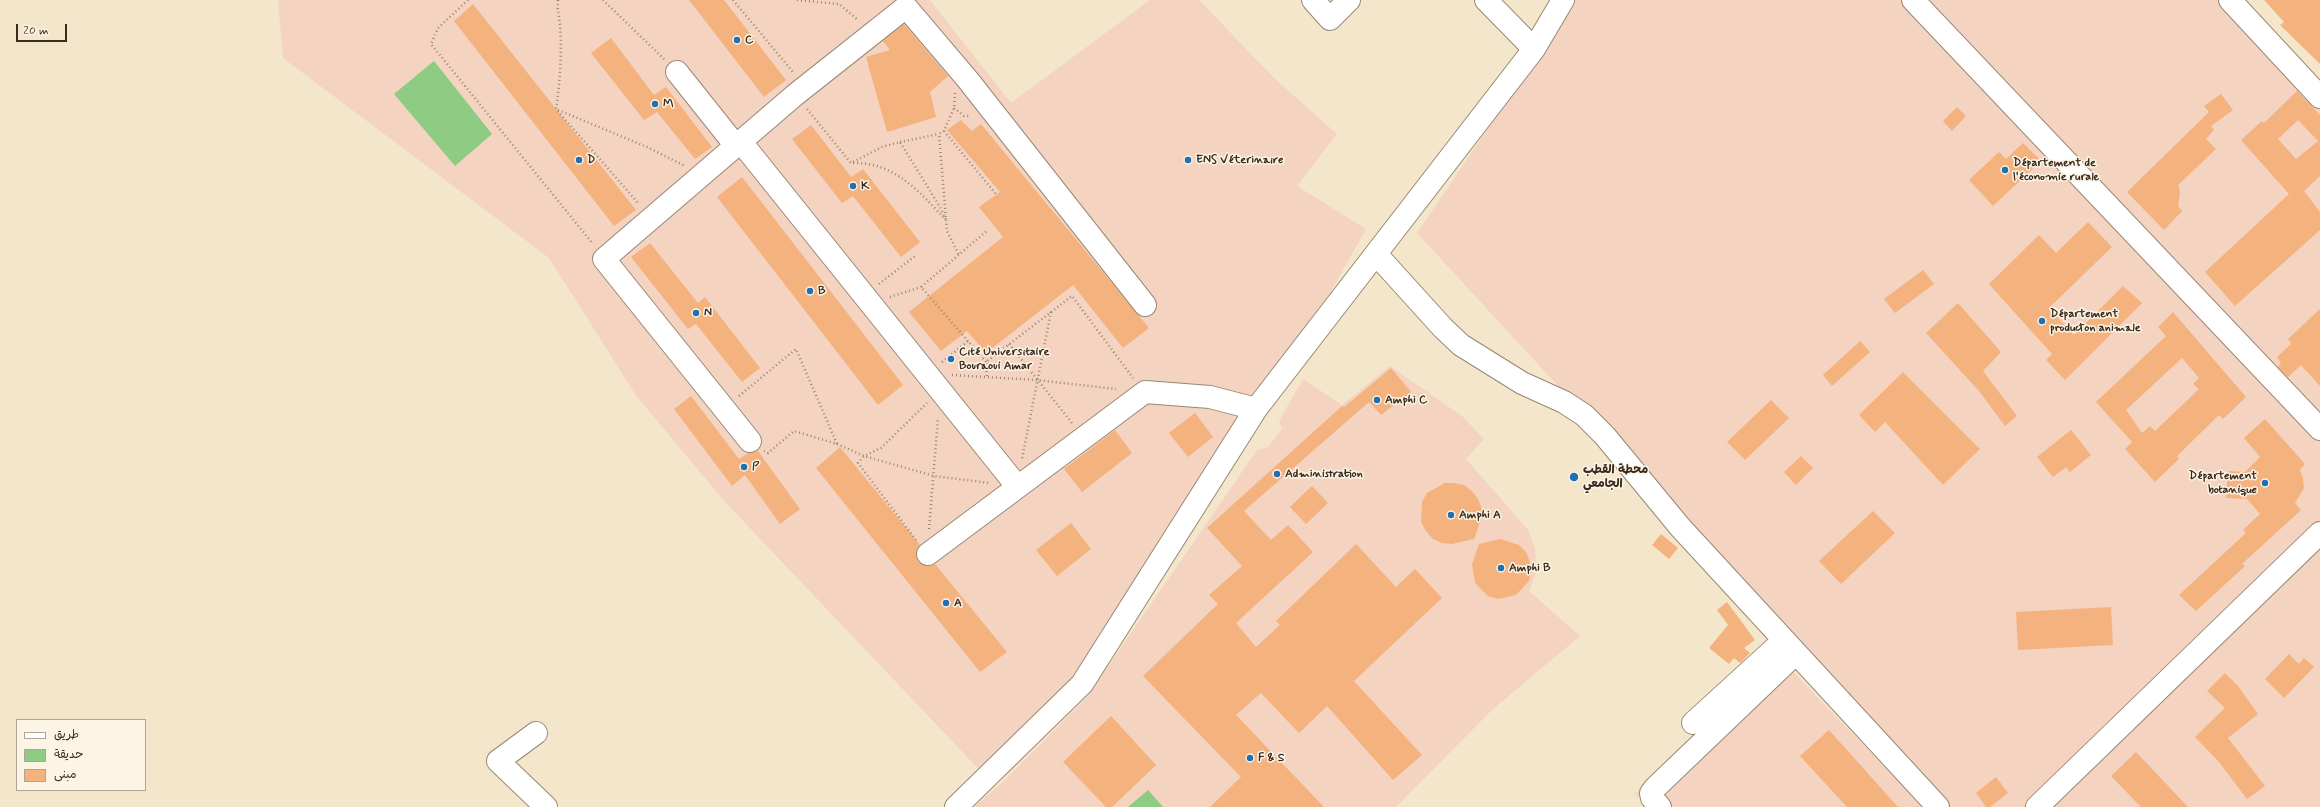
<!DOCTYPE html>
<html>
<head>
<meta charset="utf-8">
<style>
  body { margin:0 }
  #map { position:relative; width:2320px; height:807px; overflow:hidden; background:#f4e6ca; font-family:Mynerve,"Playpen Sans Arabic",sans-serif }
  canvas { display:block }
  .legend { position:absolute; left:16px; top:719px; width:130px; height:72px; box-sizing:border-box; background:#fcf5e5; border:1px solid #afa495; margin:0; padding:5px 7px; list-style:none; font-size:12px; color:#3b2a1e }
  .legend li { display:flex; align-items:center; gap:8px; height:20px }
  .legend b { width:20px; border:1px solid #afa495 }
  .scale { position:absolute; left:16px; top:24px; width:51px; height:18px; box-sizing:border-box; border:2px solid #3b2a1e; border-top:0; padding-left:5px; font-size:12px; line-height:14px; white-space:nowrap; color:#3b2a1e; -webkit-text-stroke:3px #fcf5e5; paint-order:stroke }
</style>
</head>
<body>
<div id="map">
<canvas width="2320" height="807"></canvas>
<ul class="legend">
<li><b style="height:5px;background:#fff"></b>طريق</li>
<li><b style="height:11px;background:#8dcc82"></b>حديقة</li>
<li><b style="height:11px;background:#f4b27e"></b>مبنى</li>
</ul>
<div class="scale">20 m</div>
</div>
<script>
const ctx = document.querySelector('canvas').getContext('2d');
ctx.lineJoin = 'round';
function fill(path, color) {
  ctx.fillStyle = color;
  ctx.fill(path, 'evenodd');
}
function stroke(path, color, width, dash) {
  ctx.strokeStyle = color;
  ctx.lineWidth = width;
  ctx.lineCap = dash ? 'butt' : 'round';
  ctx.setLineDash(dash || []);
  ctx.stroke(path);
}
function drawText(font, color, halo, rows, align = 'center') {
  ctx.font = font + ' Mynerve,"Playpen Sans Arabic",sans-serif';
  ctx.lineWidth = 3;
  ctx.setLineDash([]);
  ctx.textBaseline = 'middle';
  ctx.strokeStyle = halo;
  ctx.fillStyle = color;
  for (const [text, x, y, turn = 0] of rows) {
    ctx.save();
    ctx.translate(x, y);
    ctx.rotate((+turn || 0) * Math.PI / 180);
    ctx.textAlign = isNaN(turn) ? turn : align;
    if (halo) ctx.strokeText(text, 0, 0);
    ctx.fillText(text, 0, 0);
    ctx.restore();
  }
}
const built = new Path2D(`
  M278 0H930L1011 103 1150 0H1199L1274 78 1337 134 1297 186 1366 229 1314 321 1064 697 989 780 726 503 637 397 549 258 283 58Z
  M1575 0H2225L2320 102V807H1946L1417 233Z
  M1390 366 1462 416 1484 439 1466 459 1528 530 1535 548 1537 571 1529 591 1580 636 1493 709 1396 807H974L1005 780 1087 697 1257 450 1268 447 1282 429 1279 421 1303 379 1342 405Z
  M1777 655 1923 807H1648L1635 794Z`);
const green = new Path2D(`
  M434 61 492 134 455 166 394 94Z
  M1148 790 1163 807H1128Z`);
const building = new Path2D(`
  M689 0H724L786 80 764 97Z
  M2264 0H2320V64L2280 25 2284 22Z
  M473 4 636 210 614 226 454 21Z
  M904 24 948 76 930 92 936 117 887 132 866 57 890 50 883 41Z
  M611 38 654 95 666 87 712 147 695 159 657 112 644 120 591 53Z
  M2297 91 2320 115V176L2304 191 2320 212V230L2235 306 2205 272 2289 194 2241 140 2262 121 2264 123ZM2298 120 2318 141 2296 159 2278 139Z
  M2221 94 2233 110 2211 126 2214 130 2206 139 2216 149 2178 185 2180 192 2178 206 2182 211 2164 230 2127 192 2209 112 2204 106Z
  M1957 107 1966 116 1952 131 1943 121Z
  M961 120 972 131 981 124 1149 328 1123 348 1073 285 986 353 967 331 941 351 909 312 1003 237 979 207 1000 192 947 130Z
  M811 125 851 177 863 169 920 242 901 257 853 196 842 203 792 139Z
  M2023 143 2041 161 1993 206 1969 180 1999 152 2006 159Z
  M742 177 903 385 878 405 717 197Z
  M2088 222 2112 247 2049 308 2074 335 2123 286 2142 303 2065 380 2046 360 2052 354 1989 284 2039 235 2056 253Z
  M650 243 698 303 705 297 760 368 742 382 696 324 688 329 631 257Z
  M1923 270 1934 284 1895 313 1884 299Z
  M1958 303 2001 352 1983 371 2017 416 2005 426 1979 391 1926 333Z
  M2320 309V386L2301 365 2288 377 2278 367 2281 363 2277 357 2291 344 2288 339Z
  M2173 312 2246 397 2223 419 2219 415 2177 456 2179 459 2155 482 2125 449 2132 442 2096 402 2166 336 2158 327ZM2182 358 2199 378 2193 384 2199 389 2155 431 2150 426 2142 433 2126 410Z
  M1860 341 1870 352 1832 386 1823 375Z
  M1391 368 1411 392 1381 415 1369 402 1244 511 1271 540 1288 525 1313 552 1236 623 1256 647 1280 625 1276 621 1356 544 1396 587 1415 569 1442 598 1354 681 1422 755 1393 780 1327 706 1299 733 1261 693 1236 715 1324 807H1210L1241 777 1143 676 1218 604 1209 595 1242 566 1207 528 1342 406 1344 407Z
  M1903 372 1980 449 1943 485 1885 422 1875 432 1859 415Z
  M691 396 739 459 748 453 758 451 800 509 780 524 745 475 732 486 674 409Z
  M1771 400 1789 418 1745 460 1727 442Z
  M1195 413 1213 437 1188 457 1169 433Z
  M2265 419 2305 464 2300 470 2303 478 2304 488 2295 503 2301 510 2242 564 2245 566 2196 611 2179 595 2246 533 2243 530 2260 514 2247 499 2226 498 2228 471 2245 472 2260 457 2244 438Z
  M1115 430 1132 453 1082 492 1064 469Z
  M2071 430 2091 455 2070 472 2066 467 2053 477 2037 457Z
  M840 447 920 545 916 555 918 562 929 566 935 564 1007 652 980 672 816 468Z
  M1801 456 1813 468 1796 485 1784 472Z
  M1445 483H1454L1464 485 1472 491 1478 499 1482 509 1481 519 1474 539 1452 544 1442 543 1433 539 1426 531 1421 522 1422 502 1427 493Z
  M1312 486 1328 503 1306 524 1290 507Z
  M1873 511 1895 533 1841 584 1819 561Z
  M1071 523 1091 549 1057 576 1036 550Z
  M1661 534 1678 548 1669 559 1652 545Z
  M1500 539 1519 545 1526 552 1530 562 1531 572 1529 581 1516 595 1498 599 1488 596 1475 583 1472 564 1479 544Z
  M1727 602 1755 640 1744 648 1750 653 1740 663 1734 658 1729 664 1709 648 1728 625 1717 610Z
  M2111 607 2113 645 2018 650 2016 612Z
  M2289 654 2299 664 2304 658 2314 667 2284 698 2265 679Z
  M2225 673 2238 686 2258 714 2228 738 2265 786 2247 799 2219 762 2195 737 2225 708 2207 691Z
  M1111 716 1156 765 1112 807H1106L1063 762Z
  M1829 730 1898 807H1847L1800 756Z
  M2136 752 2188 807H2141L2111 776Z
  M1996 777 2008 793 1990 807H1986L1976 793Z`);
const path = new Path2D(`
  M468 0 438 28 431 44 593 244
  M558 0C557 10 559 15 560 25 562 51 560 83 556 109L639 204
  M603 0 664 59
  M733 0 793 72
  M797 0 839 4 858 20
  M955 93 954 108 944 131 939 134 947 231 959 255
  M954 108 964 116H971
  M807 109 851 163 882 147 900 142 940 207 946 220
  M558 110 647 147 685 166
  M944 131 996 194
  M900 142 939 134
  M853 163C893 162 918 190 944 218
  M879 284 915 256
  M890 297 921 287
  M1051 312 1072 296 1133 378
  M968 341 921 287 988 230
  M1009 344 1072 423
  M942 362 968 341 986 362
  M952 375 1036 380 1116 389
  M987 376 986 362 1051 312 1022 459
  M739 396 796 349 837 444 794 431 768 453 764 451
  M837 444 864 456 881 448 927 403
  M929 529 938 418
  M916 540 858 463 864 456 934 476 990 483`);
const minor = new Path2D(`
  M1313 0 1330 19 1349 0
  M1486 0 1534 49
  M1913 0 2320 429
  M2230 0 2320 97
  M677 72 736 146
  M741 142 1017 486
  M1376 254 1443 328 1461 345 1522 383 1564 402 1584 415 1605 436 1680 527 1938 807
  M750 441 604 259 795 95 906 7 968 80 1145 305
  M928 554 1145 392 1210 397 1256 409
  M1693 723 1783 641
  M536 733 498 761 546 807
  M956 807 1082 684 1256 409 1534 49 1563 0
  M1660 807 1652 798 1651 793 1655 788 1795 654
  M2037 807 2320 533`);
const markers = [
  [737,40,4,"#1f6fb2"],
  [655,104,4,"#1f6fb2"],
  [579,160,4,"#1f6fb2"],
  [1188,160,4,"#1f6fb2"],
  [2005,170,4,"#1f6fb2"],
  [853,186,4,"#1f6fb2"],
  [810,291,4,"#1f6fb2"],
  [696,313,4,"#1f6fb2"],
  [2042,321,4,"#1f6fb2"],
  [951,359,4,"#1f6fb2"],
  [1377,400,4,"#1f6fb2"],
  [744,467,4,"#1f6fb2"],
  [1277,474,4,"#1f6fb2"],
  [1574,477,5,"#1f6fb2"],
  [2265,483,4,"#1f6fb2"],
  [1451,515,4,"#1f6fb2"],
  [1501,568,4,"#1f6fb2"],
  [946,603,4,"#1f6fb2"],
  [1250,758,4,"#1f6fb2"]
];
const poiNames = [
  ["C",745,40],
  ["M",663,104],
  ["D",587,160],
  ["ENS Véterinaire",1196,160],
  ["Département de",2013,163],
  ["l'économie rurale",2013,177],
  ["K",861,186],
  ["B",818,291],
  ["N",704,313],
  ["Département",2050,314],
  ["producton animale",2050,328],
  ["Cité Universitaire",959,352],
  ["Bouraoui Amar",959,366],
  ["Amphi C",1385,400],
  ["P",752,467],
  ["محطة القطب",1583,470],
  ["الجامعي",1583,484],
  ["Administration",1285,474],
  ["Département",2257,476,"right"],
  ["botanique",2257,490,"right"],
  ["Amphi A",1459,515],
  ["Amphi B",1509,568],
  ["A",954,603],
  ["F & S",1258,758]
];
fill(built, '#f4d3c1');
fill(green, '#8dcc82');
fill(building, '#f4b27e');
stroke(minor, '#988874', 24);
stroke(path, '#988874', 2.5, [1, 3]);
stroke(minor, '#fff', 22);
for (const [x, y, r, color] of markers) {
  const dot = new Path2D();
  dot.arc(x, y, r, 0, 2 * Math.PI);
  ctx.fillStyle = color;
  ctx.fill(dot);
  stroke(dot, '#fcf5e5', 1.5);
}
drawText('bold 12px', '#3b2a1e', '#fcf5e5', poiNames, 'left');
</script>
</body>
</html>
